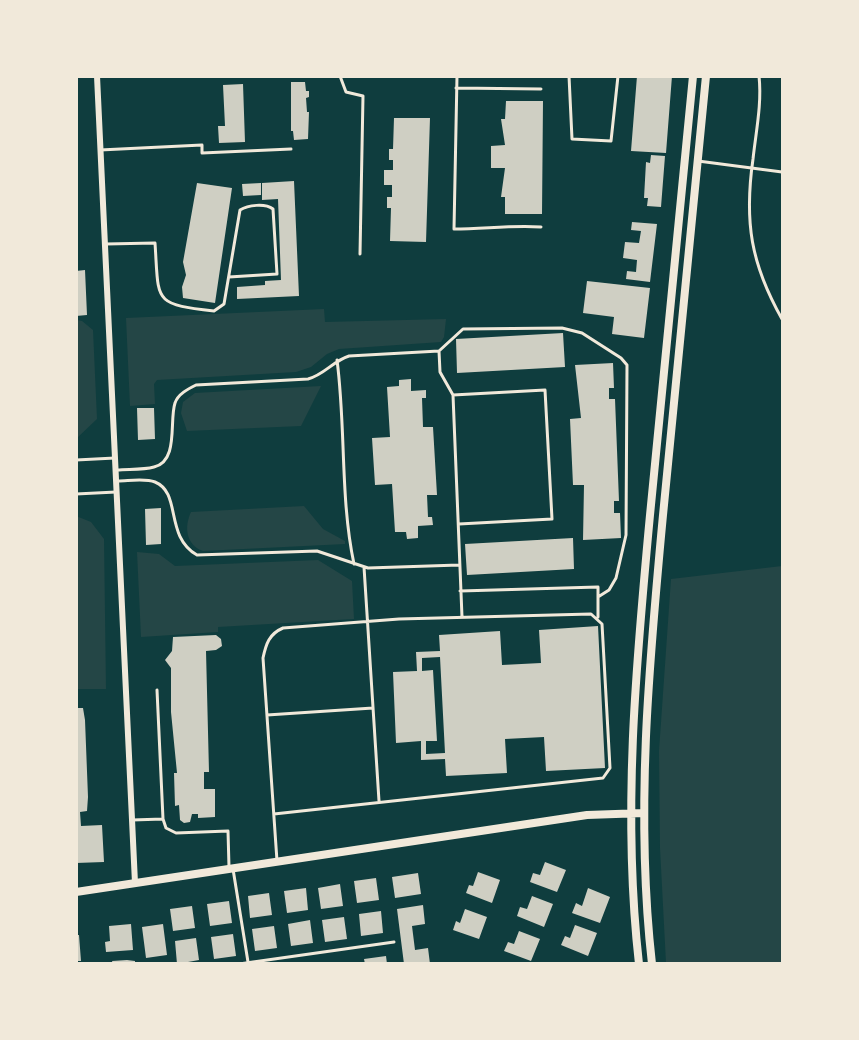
<!DOCTYPE html>
<html>
<head>
<meta charset="utf-8">
<style>
  body { margin:0 }
  #map { position:relative; width:859px; height:1040px; overflow:hidden; background:#0f3d3e; font-family:Commissioner,sans-serif }
  canvas { display:block }
  .frame { position:absolute; inset:0; border:78px solid #f1e9da; pointer-events:none }
</style>
</head>
<body>
<div id="map">
<canvas width="859" height="1040"></canvas>
<div class="frame"></div>
</div>
<script>
const ctx = document.querySelector('canvas').getContext('2d');
ctx.lineJoin = 'round';
function fill(path, color) {
  ctx.fillStyle = color;
  ctx.fill(path, 'evenodd');
}
function stroke(path, color, width, dash) {
  ctx.strokeStyle = color;
  ctx.lineWidth = width;
  ctx.lineCap = dash ? 'butt' : 'round';
  ctx.setLineDash(dash || []);
  ctx.stroke(path);
}
const green = new Path2D(`
  M324 309 325 322 446 319 444 337 441 342 339 349 327 354 311 367 296 372 157 380 154 384 155 404 130 406 126 318Z
  M77 320 82 321 93 330 97 419 77 438Z
  M321 386 301 426 187 431 181 413 183 402 195 393Z
  M304 506 323 529 345 541V544L203 551C186 545 184 527 191 512Z
  M76 516 91 522 104 539 106 689H77Z
  M137 552 159 554 175 566 318 560 352 581 354 619 218 627V632L141 637Z
  M782 566V963H666L660 848 659 751 671 579Z`);
const building = new Path2D(`
  M637 76H672L666 153 631 151Z
  M291 82H305L306 91H309V97L306 98 307 112H309L308 139 294 140 293 131H291Z
  M243 84 245 142 219 143 218 126H225L223 85Z
  M506 101H543L542 214H505V197H501L505 168H491V146L505 145 501 119H505Z
  M394 118H430L426 242 390 241 391 208H387V197H392V185H384V170H393V160H389V149H393Z
  M651 155 665 156 661 207 647 206 648 198H644L646 162 650 163Z
  M294 181 299 296 237 299V287L265 285V281L281 280 278 199 262 200V183Z
  M197 183 232 188 215 303 183 298 182 287 186 275 183 262Z
  M261 183V195L243 196 242 184Z
  M632 222 657 224 650 282 626 279 627 271 636 272 637 260 623 258 625 242 639 243 641 231 631 230Z
  M85 270 87 315 76 316V271Z
  M587 281 650 288 644 338 612 334 614 317 583 313Z
  M563 333 565 367 457 373 456 339Z
  M613 363 614 388H609V399H615L619 501H614V513H620L621 538 583 540 584 485H573L570 419 581 418 575 365Z
  M411 379V391L426 390V398H422L423 427H433L437 495H427L428 517H432L433 525 418 526V538L407 539 406 532H395L392 484 375 485 372 438 390 437 387 387 399 386V380Z
  M137 408H154L155 439 138 440Z
  M161 508V544L146 545 145 509Z
  M573 538 574 569 467 575 465 544Z
  M598 626 605 768 546 771 544 737 505 739 507 773 446 776 445 759 421 760V741L396 743 393 672 417 671 416 652 440 651 439 635 500 631 502 665 541 663 539 630ZM440 657 445 753 426 754V741H437L433 670 422 671V658Z
  M216 635 221 639 222 646 216 650 206 651 209 772H204V789H215V817L198 818V814H192L190 822 184 823 180 820 179 805 175 806 174 773H177L171 712V668L165 660 172 651 173 637Z
  M76 708H83L85 720 88 797 87 811 80 812 81 826 102 825 104 862 76 863Z
  M545 862 566 870 557 892 530 882 533 873 540 875Z
  M478 872 500 880 492 903 466 893 469 885 473 886Z
  M418 873 421 894 395 898 392 877Z
  M376 878 379 900 357 903 354 881Z
  M340 884 343 906 321 909 318 888Z
  M306 888 308 910 287 913 284 891Z
  M588 888 610 897 600 923 572 913 576 903 582 906Z
  M269 893 272 915 250 918 248 896Z
  M532 896 553 904 544 927 517 916 520 907 527 909Z
  M229 901 232 923 210 926 207 904Z
  M423 905 425 924 412 926 415 950 428 948 430 964H404L397 909Z
  M192 906 195 928 173 931 170 909Z
  M465 909 487 917 479 939 453 930 456 921 460 923Z
  M381 911 383 933 361 936 359 914Z
  M344 917 347 939 325 942 322 920Z
  M310 920 313 943 291 946 288 924Z
  M131 924 133 950 106 952 105 942 110 941 109 926Z
  M163 924 167 955 146 958 142 927Z
  M575 925 597 933 588 956 561 945 565 936 570 938Z
  M274 926 277 948 255 951 252 929Z
  M519 931 540 939 531 961 504 951 508 942 514 944Z
  M233 934 236 956 214 959 211 937Z
  M76 935H79L81 961H76Z
  M196 938 199 960 177 964 175 941Z
  M386 956 387 964H365L364 959Z
  M127 960 135 961V964H113L112 961Z`);
const service = new Path2D(`
  M340 76 346 92 363 96 360 254
  M457 76 454 229C484 229 511 225 541 227
  M569 76 572 139 611 141 618 76
  M759 76C762 104 756 131 753 159 744 222 751 264 782 319
  M456 88 541 89
  M100 150 202 145V153L291 149
  M698 161 782 172
  M106 244 155 243C159 302 152 304 214 311L224 304 240 210C248 205 265 203 273 209L277 274 229 277
  M439 351 463 329 562 328 582 333 621 358 627 365 626 535 616 578 609 590 598 597
  M337 360C346 428 340 498 354 564
  M453 395 545 390 552 519 459 524
  M76 460 115 458
  M117 470C129 469 143 470 154 467 179 461 169 421 175 403 178 394 188 389 196 385L308 379C324 375 333 361 349 356L439 351 440 372 453 395 462 617
  M118 481C128 481 145 478 155 482 182 493 164 536 197 555L317 551 368 568 459 565
  M76 494 116 492
  M364 567 379 801
  M460 591 598 587V617
  M267 715 373 708
  M274 814 603 778 610 768 602 624 591 614 399 619 283 628C269 634 266 644 263 658L277 861
  M163 819 166 828 176 833 228 831 229 867
  M132 820 163 819 157 690
  M233 869 248 962
  M239 964 394 942`);
const minor = new Path2D(`
  M97 76 135 883`);
const tertiary = new Path2D(`
  M76 892 587 815 644 813
  M639 964C622 814 636 664 650 515 664 369 678 223 693 76
  M652 964C635 814 649 664 663 515 677 369 691 223 706 76`);
fill(green, '#244646');
fill(building, '#cfcfc3');
stroke(service, '#f1e9da', 3);
stroke(minor, '#f1e9da', 6);
stroke(tertiary, '#f1e9da', 8);
</script>
</body>
</html>
